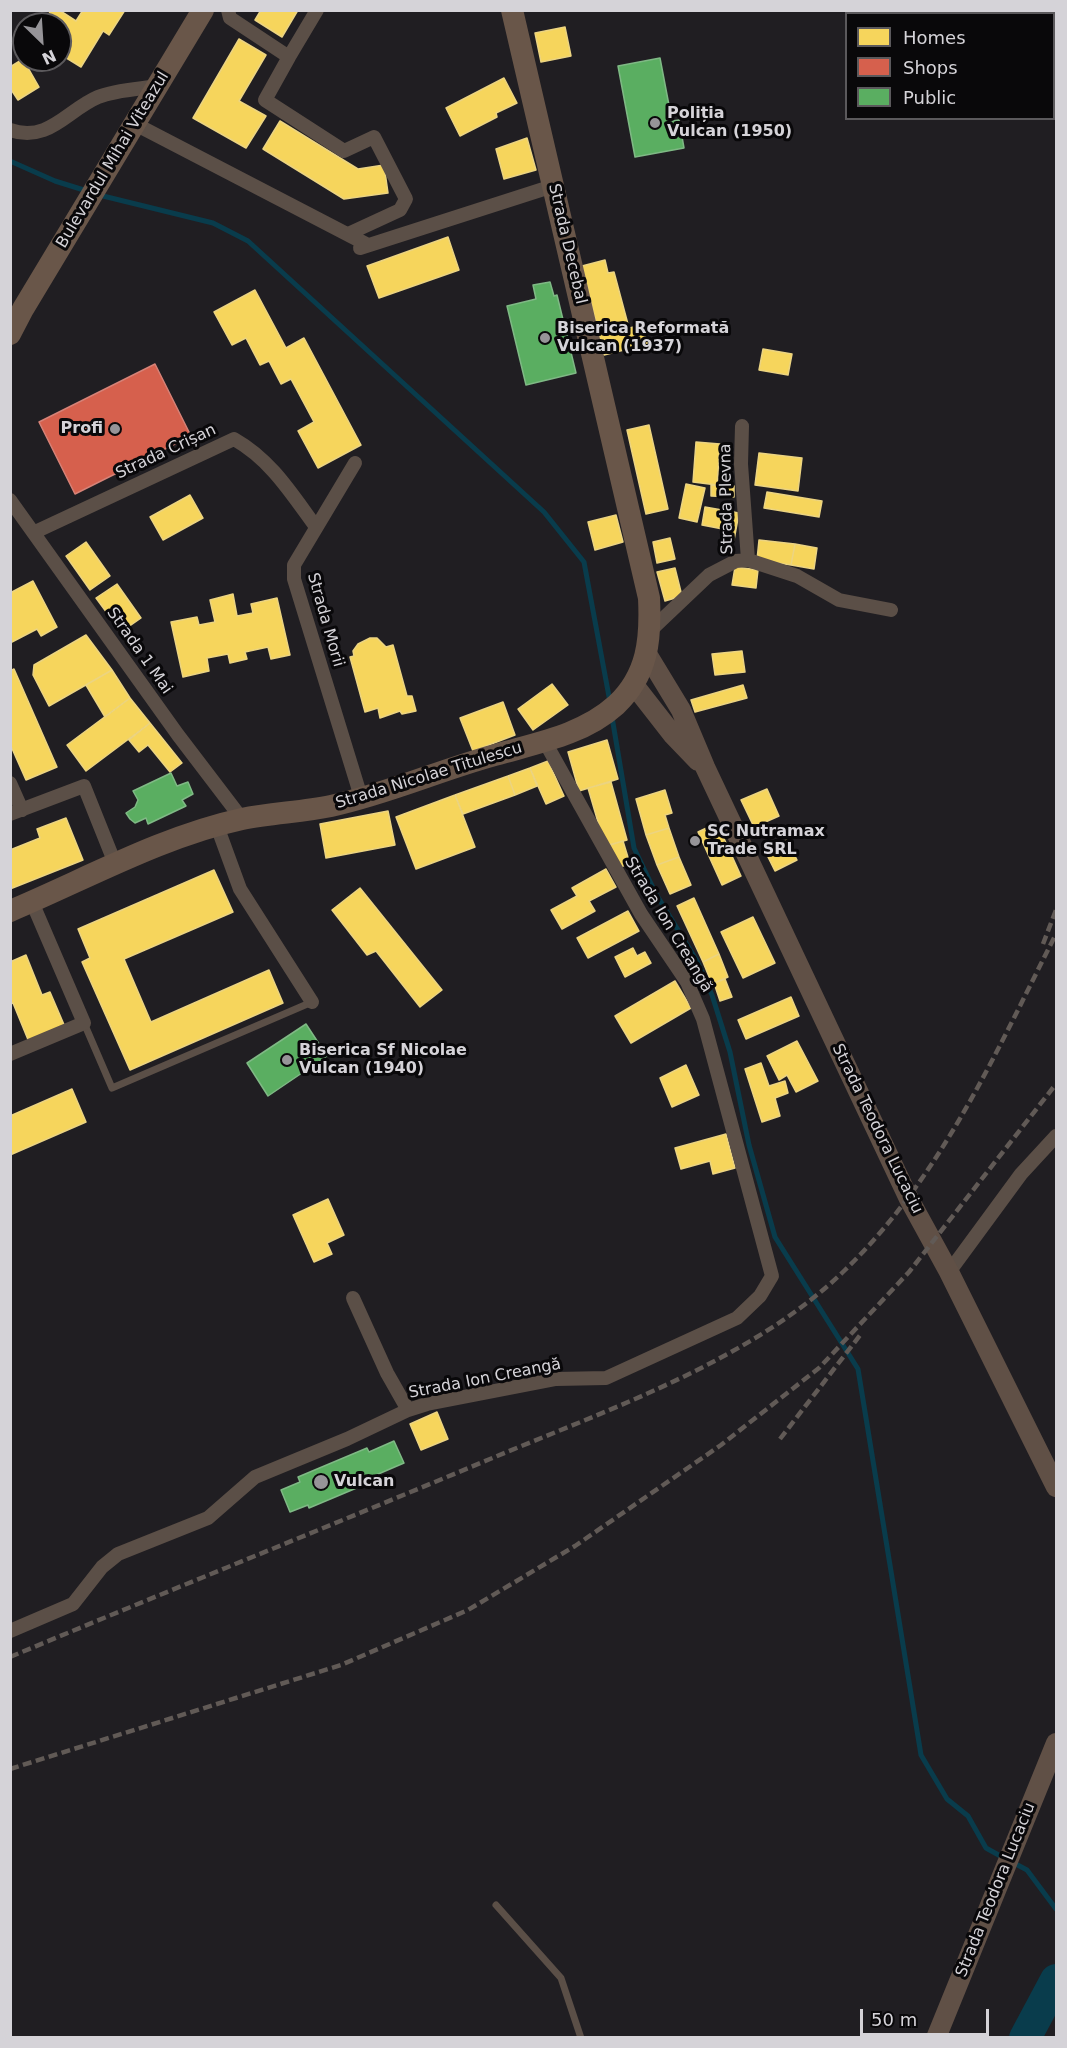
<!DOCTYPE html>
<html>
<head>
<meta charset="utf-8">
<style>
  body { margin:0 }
  #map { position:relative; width:1067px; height:2048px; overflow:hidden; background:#201e22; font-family:"DejaVu Sans",sans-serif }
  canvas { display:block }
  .frame { position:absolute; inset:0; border:12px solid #d5d3d8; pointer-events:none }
  .legend { position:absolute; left:845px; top:12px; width:210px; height:108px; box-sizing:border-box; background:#09080a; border:2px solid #5b595c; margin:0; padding:8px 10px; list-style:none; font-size:18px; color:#d5d3d8 }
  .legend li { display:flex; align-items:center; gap:12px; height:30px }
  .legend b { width:30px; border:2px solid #5b595c }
  .north { position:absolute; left:12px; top:12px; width:60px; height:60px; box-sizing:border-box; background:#09080a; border:2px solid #5b595c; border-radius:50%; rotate:155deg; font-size:16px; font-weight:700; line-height:24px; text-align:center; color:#d5d3d8 }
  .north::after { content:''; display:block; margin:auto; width:21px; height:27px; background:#969498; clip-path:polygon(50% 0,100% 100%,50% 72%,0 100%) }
  .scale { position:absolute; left:860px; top:2009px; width:129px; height:27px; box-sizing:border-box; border:3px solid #d5d3d8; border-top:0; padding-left:8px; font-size:18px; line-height:21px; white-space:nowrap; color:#d5d3d8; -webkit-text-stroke:4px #09080a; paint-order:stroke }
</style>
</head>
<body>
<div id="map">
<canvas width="1067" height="2048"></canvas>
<div class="frame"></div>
<ul class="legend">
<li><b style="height:16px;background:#f6d55c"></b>Homes</li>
<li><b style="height:16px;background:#d6604d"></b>Shops</li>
<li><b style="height:16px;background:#5aae61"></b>Public</li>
</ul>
<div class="north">N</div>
<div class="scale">50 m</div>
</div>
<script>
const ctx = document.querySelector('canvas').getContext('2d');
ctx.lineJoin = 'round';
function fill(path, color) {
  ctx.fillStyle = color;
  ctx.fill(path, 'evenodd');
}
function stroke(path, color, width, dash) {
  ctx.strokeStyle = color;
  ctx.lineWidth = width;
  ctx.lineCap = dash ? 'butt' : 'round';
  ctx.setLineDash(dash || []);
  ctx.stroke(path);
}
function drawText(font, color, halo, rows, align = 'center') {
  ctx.font = font + ' "DejaVu Sans",sans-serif';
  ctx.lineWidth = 6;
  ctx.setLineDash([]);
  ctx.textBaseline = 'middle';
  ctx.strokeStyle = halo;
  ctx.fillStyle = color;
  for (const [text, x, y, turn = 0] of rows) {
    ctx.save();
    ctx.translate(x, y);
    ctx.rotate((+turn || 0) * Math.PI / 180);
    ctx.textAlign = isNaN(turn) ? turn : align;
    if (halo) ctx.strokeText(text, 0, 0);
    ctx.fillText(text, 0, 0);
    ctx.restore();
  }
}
const homes = new Path2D(`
  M51 10H59L76 21 83 10H125L109 35 103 31 81 67 60 54V24H43Z
  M261 10H298L282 37 255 20Z
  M565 27 571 56 541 62 535 33Z
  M239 39 266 55 239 101 266 116 246 148 193 118Z
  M23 59 39 87 18 100 10 88V67Z
  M504 78 517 103 496 113 497 117 460 136 446 108Z
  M280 121 358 169 384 165 388 193 344 199 263 149Z
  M527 138 536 170 504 179 496 149Z
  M448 237 459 270 379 298 367 266Z
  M605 260 608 273 614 272 629 328 643 325 648 344 604 355 582 266Z
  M255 290 286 348 304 338 361 445 318 468 298 431 314 422 291 379 281 384 269 361 260 365 246 338 232 345 214 312Z
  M763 349 792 354 788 375 759 370Z
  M649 425 668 509 646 514 627 430Z
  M696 442 720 444 717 485 693 482Z
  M759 453 802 458 798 491 755 485Z
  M686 484 705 488 697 522 679 518Z
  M711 485 734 486V497L711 496Z
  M767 492 822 501 819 517 764 508Z
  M190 495 203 518 163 540 150 517Z
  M705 507 739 513 734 540 726 539 728 530 702 525Z
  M616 515 623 542 595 550 588 522Z
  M670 538 675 559 657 563 653 542Z
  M759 540 795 544 791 565 757 560Z
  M86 542 110 576 90 590 66 556Z
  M795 544 817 548 814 569 791 565Z
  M735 567 758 570 756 588 732 585Z
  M675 568 682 596 665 601 657 572Z
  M33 581 57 627 41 636 37 629 10 643V593Z
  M117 584 141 618 121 632 96 598Z
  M233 594 237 616 253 613 251 604 277 598 290 655 271 659 268 647 245 652 247 659 230 663 228 654 207 658 209 671 183 677 171 622 197 617 199 625 215 622 210 600Z
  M86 635 112 670 49 706 33 675 34 665Z
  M370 638H377L386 647 393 645 407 696H412L416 711 402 714 400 711 380 718 378 708 365 712 350 657 354 656 353 651 358 644Z
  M742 651 745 672 715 675 712 654Z
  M14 669 57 767 26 780 10 744V671Z
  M112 670 130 698 105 717 86 685Z
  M552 684 568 705 533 730 518 709Z
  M743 685 747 698 695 712 691 700Z
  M130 698 150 723 86 771 67 745Z
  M503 702 515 735 473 751 460 718Z
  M150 723 182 763 170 772 148 745 139 752 129 740Z
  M607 740 618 779 579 791 568 752Z
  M548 761 564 796 546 804 530 768Z
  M530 768 537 786 515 795 508 776Z
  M508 776 515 795 463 814 455 795Z
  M611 782 627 840 605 846 588 788Z
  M767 789 779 816 754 827 741 800Z
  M665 790 672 813 665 815 669 828 646 835 636 799Z
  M455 795 475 847 416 869 396 817Z
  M388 811 395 845 326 858 320 824Z
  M66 818 83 860 10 889V850L40 838 37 829Z
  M717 823 741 876 722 885 698 832Z
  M669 828 679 857 657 865 646 835Z
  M787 840 797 860 775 871 765 851Z
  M623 841 630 864 616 868 610 845Z
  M679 857 691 885 670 894 657 865Z
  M606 869 616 887 589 901 595 911 562 929 551 910 577 896 572 888Z
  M214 870 233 912 124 959 151 1022 269 970 283 1003 130 1070 82 962 90 958 78 929Z
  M360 888 442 990 420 1007 376 951 367 955 332 910Z
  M694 898 719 954 703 962 677 906Z
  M628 911 639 931 588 958 577 938Z
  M753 917 775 963 743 978 721 932Z
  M633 948 637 956 645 952 651 963 625 977 615 957Z
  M719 954 728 977 712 984 703 962Z
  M26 955 42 995 50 992 65 1027 29 1042 13 1003 10 1004V962Z
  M725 979 732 997 720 1001 714 983Z
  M675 981 691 1008 631 1043 615 1016Z
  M791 997 799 1016 746 1039 738 1020Z
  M797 1041 818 1081 796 1092 787 1075 779 1080 767 1056Z
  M761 1063 769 1086 785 1081 788 1093 775 1098 780 1116 762 1122 745 1069Z
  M686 1065 699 1095 672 1107 660 1078Z
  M72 1089 86 1122 10 1155V1116Z
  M726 1134 735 1168 713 1174 710 1161 681 1169 675 1148Z
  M328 1199 344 1235 327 1243 332 1254 314 1262 293 1215Z
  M437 1412 448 1439 421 1450 410 1424Z`);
const shops = new Path2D(`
  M155 364 191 436 75 494 39 422Z`);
const public = new Path2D(`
  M660 58 672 121 679 120 684 148 635 157 618 66Z
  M550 282 554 296 557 295 576 373 526 385 507 306 536 299 533 285Z
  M171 773 177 786 188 782 193 794 182 800 186 806 148 824 146 818 135 823 130 819 126 813 135 807 138 800 133 791Z
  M306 1024 327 1056 268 1096 247 1063Z
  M394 1441 404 1463 376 1475 378 1479 309 1508 308 1505 290 1512 281 1490 300 1482 298 1477 367 1448 369 1452Z`);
const stream = new Path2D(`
  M10 161 55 181 87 191
  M99 195 213 223 248 241 544 512 584 562 610 702
  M612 717 634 848 656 894 697 961 712 995 730 1052 749 1145 775 1237 858 1369 921 1755 947 1799 968 1816 986 1848 1004 1858
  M1012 1862 1027 1870 1056 1909`);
const river = new Path2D(`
  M1025 2038 1056 1980`);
const service = new Path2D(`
  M84 1023 112 1088 312 1002
  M496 1905 561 1978 581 2038`);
const minor = new Path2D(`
  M228 10 230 18 289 57 317 10
  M289 57 265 100 344 151 374 137 406 199 400 210 348 234
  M135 124 368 245
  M10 130C49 143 67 110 98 97 115 90 139 89 158 86
  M360 248 553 186
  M742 426 741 464 748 560
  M355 463 294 565V579L361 797
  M10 500 178 735 242 819
  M35 532 234 439C271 460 291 493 316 527
  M651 630 709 575 736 561 748 560 797 576 839 600 891 610
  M10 783 22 810
  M10 814 84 786 116 866
  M217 826 240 889 312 1002
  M10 1054 84 1023 32 902
  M949 1272 1021 1174 1056 1136
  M353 1298 387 1373 408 1410
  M10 1631 73 1604 102 1567 118 1554 208 1518 255 1477 347 1439 408 1410 427 1404 556 1379 606 1378 737 1318 760 1296 772 1276 703 1019 687 982 641 914 545 742`);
const secondary = new Path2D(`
  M647 654 681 710 705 767 909 1199 949 1272 1056 1487
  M634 685 673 735 698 761
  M936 2038 1056 1743`);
const primary = new Path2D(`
  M10 334 23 309 203 10
  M10 911C84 880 163 836 242 819 271 813 302 812 331 806 387 794 440 770 495 755 536 743 583 735 616 705 648 675 651 639 649 598L512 10`);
const rail = new Path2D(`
  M1043 944 1056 910
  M780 1439 861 1334
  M10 1657C170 1590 330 1526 490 1459 607 1410 753 1360 845 1270 942 1176 996 1052 1056 934
  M10 1769 341 1665 468 1610 575 1546 721 1445 819 1368 909 1272 1056 1084`);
const markers = [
  [655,123,6,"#969498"],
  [545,338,6,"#969498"],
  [115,429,6,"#969498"],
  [695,841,6,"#969498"],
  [287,1060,6,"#969498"],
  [321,1482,8,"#969498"]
];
const poiNames = [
  ["Poliția",667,114],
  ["Vulcan (1950)",667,132],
  ["Biserica Reformată",557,329],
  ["Vulcan (1937)",557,347],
  ["Profi",103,429,"right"],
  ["SC Nutramax",707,832],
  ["Trade SRL",707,850],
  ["Biserica Sf Nicolae",299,1051],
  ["Vulcan (1940)",299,1069],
  ["Vulcan",334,1482]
];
const streetNames = [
  ["Bulevardul Mihai Viteazul",113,160,-59],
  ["Strada Decebal",567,244,77],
  ["Strada Crișan",166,452,-25],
  ["Strada Plevna",727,499,-91],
  ["Strada Morii",325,620,74],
  ["Strada 1 Mai",139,651,55],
  ["Strada Nicolae Titulescu",429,776,-17],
  ["Strada Ion Creangă",668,925,59],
  ["Strada Teodora Lucaciu",877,1129,64],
  ["Strada Ion Creangă",485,1379,-11],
  ["Strada Teodora Lucaciu",996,1890,-68]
];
fill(homes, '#f6d55c');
stroke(homes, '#ecd481', 1.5);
fill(shops, '#d6604d');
stroke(shops, '#d68277', 1.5);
fill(public, '#5aae61');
stroke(public, '#7fb985', 1.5);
stroke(stream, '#093c4c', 5);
stroke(river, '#093c4c', 32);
stroke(service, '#5b4f47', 7);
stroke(minor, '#5b4f47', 14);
stroke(secondary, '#605046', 20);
stroke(primary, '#695649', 22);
stroke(rail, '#615a56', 4.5, [9, 4.5]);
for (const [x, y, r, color] of markers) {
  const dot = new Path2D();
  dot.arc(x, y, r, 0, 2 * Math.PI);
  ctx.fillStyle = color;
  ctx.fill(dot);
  stroke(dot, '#09080a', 2);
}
drawText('bold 16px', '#d5d3d8', '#09080a', poiNames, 'left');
drawText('16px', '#d5d3d8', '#09080a', streetNames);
</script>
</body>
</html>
